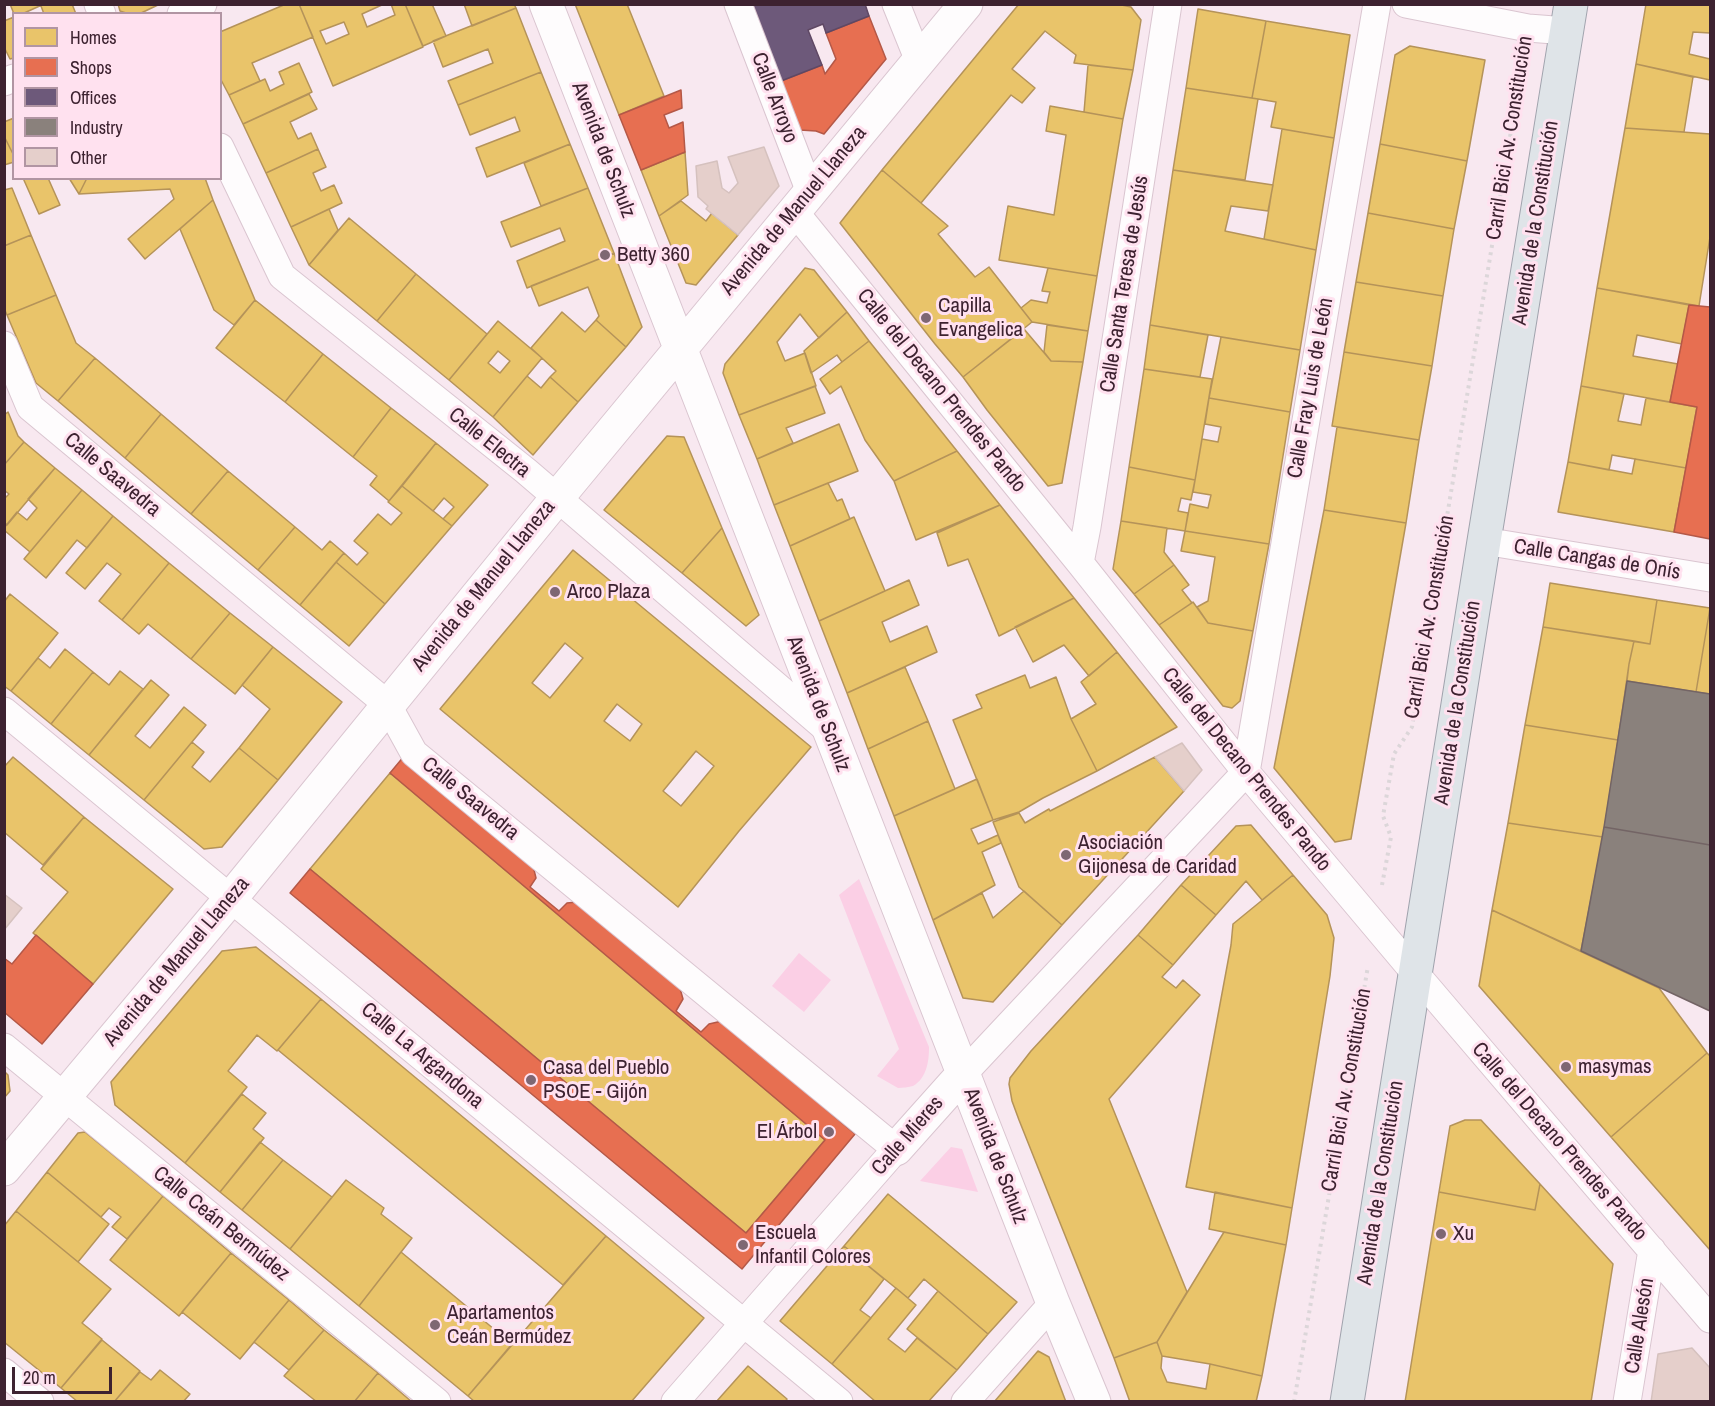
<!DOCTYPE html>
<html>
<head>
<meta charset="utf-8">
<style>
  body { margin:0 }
  #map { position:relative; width:1715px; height:1406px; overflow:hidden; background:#f8e8f0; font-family:"Archivo Narrow",sans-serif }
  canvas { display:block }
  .frame { position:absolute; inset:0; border:6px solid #3d2230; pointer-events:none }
  .legend { position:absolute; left:12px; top:12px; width:210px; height:168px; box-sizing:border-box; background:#ffe1ef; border:2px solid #b195a3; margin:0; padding:8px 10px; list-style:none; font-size:18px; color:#3d2230 }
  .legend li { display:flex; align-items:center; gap:12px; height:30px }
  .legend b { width:30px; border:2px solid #b195a3 }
  .scale { position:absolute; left:12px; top:1367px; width:100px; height:27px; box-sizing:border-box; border:3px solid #3d2230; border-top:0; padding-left:8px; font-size:18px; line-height:21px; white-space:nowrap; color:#3d2230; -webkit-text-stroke:4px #ffe1ef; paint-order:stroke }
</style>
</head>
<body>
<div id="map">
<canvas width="1715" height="1406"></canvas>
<div class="frame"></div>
<ul class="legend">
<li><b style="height:16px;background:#e9c46a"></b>Homes</li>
<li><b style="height:16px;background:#e76f51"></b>Shops</li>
<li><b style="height:16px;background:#6d597a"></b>Offices</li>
<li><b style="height:16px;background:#8a817c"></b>Industry</li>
<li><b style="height:16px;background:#e5cfcb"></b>Other</li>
</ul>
<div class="scale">20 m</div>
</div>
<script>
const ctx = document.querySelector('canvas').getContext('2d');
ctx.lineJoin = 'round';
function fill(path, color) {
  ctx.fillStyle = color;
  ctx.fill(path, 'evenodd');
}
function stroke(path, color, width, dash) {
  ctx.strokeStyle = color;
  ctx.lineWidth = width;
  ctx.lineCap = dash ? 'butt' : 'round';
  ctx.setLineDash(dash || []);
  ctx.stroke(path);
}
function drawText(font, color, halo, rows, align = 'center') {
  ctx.font = font + ' "Archivo Narrow",sans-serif';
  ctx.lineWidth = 6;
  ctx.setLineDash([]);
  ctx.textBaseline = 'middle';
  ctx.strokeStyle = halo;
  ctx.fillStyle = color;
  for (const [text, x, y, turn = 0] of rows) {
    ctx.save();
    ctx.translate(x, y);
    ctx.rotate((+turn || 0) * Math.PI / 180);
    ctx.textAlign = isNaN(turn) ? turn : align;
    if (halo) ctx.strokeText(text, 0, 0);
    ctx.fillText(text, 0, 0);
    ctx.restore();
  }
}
const green = new Path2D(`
  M859 879 929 1047C929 1061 927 1078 913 1086 909 1087 902 1088 898 1088L877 1076 899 1049 839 895Z
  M799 953 831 980 804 1012 772 986Z
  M951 1147 962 1149 978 1192 920 1181Z`);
const homes = new Path2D(`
  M10 4H44L22 14H14Z
  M44 4H72L76 14H44L41 6Z
  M118 4H160L139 14H129L120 11Z
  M286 4H299L313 37 252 63 260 81 229 95 220 78V32Z
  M299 4H384L362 14 367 27 395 15 391 4H405L423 47 333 86ZM344 22 349 34 326 44 320 31Z
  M405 4H432L446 36 423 46Z
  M464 4H514L516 8 472 26Z
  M575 4H627L664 96 619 115Z
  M1019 4H1117L1131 7 1141 20 1133 70 1074 63 1076 55 1045 31 1012 69 1035 88 1022 103 1011 95 921 203 882 170Z
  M1646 4H1710V33L1693 32 1689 54 1710 59V80L1636 64Z
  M516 8 541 72 458 105 448 81 493 63 488 49 443 67 433 41Z
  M1198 9 1266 21 1252 98 1186 88Z
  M14 17V58L10 59 4 47V21Z
  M1266 21 1350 35 1334 138 1271 127 1276 102 1252 98Z
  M1410 46 1485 60 1467 161 1380 144 1395 55Z
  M299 63 312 92 243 124 229 95 265 79 270 91 284 84 279 72Z
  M1636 64 1693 77 1684 132 1625 128Z
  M1088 65 1133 70 1123 119 1084 112Z
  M541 72 570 144 487 177 476 148 520 131 515 117 470 135 458 105Z
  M1186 88 1258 99 1245 180 1173 170Z
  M309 94 317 109 290 122 298 139 311 133 318 149 266 173 243 124Z
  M1050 106 1123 119 1097 276 999 260 1008 206 1054 215 1066 135 1046 131Z
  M14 118V156L4 136V122Z
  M1625 128 1710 134V237L1699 306 1597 288Z
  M1282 129 1334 138 1316 250 1264 239Z
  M4 136 14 156V162L4 165Z
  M570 144 588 188 541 206 524 163Z
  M1380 144 1467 161 1454 229 1368 213Z
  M318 149 326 167 313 173 321 191 334 185 342 203 291 227 266 173Z
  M685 152 688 195 659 216 641 170Z
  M882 170 948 226 938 234 975 277 989 267 1032 322 963 377 935 344 840 223Z
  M1173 170 1273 185 1268 211 1231 206 1225 231 1316 250 1300 350 1150 325Z
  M23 178H48L60 205 39 214Z
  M69 178H87L79 194Z
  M87 178H205L213 200 145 259 128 239 174 199 170 189 79 194Z
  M12 188 31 235 4 246V190Z
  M588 188 614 253 527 288 517 261 565 241 560 228 511 247 501 222Z
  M213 200 255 300 234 325 214 310 180 229Z
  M681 201 706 221 712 213 738 235 696 285 686 283 659 216Z
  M329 209 338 230 309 265 291 227Z
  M1368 213 1454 229 1443 296 1356 282Z
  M349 218 416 274 377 321 309 265Z
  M31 235 56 295 7 315 4 308V246Z
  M614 253 642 327 626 347 596 320 599 316 588 287 539 306 531 286Z
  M805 268 814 270 847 312 819 338 800 314 777 342 785 361 805 353 816 386 739 415 723 373 725 364Z
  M1048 268 1097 276 1088 331 1032 322 1021 308 1031 300 1047 303 1050 292 1042 291Z
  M416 274 487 334 449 380 377 321Z
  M1356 282 1443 296 1432 366 1344 352Z
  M1597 288 1689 305 1682 344 1637 335 1633 356 1678 364 1670 402 1581 386Z
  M56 295 76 343 95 358 58 401 36 383 7 315Z
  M255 300 323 354 285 402 216 348Z
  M562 312 585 332 596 320 626 347 578 402 550 377 556 371 531 348Z
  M847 312 869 341 842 362 837 355 811 373 804 351Z
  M498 321 542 358 493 417 449 380ZM498 351 510 361 500 373 488 363Z
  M1047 325 1088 331 1083 362 1051 361 1044 352Z
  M1150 325 1208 335 1200 377 1144 369Z
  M1024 329 1051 361 1083 362 1062 483 1048 486 987 410 963 377Z
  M1221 337 1300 350 1290 412 1209 398Z
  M869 341 957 451 894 481 865 440 841 386 830 394 820 379Z
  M1344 352 1432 366 1419 440 1332 426Z
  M323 354 391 408 353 457 285 402Z
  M95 358 161 414 125 458 58 401Z
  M1144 369 1212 379 1195 480 1129 467Z
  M527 376 541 388 550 377 578 402 533 455 493 417Z
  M815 386 825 413 786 428 793 443 757 459 739 415Z
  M1581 386 1624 394 1618 421 1641 425 1646 398 1697 407 1686 468 1612 455 1609 470 1568 462Z
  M1209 398 1290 412 1269 544 1185 531 1190 504 1208 508 1211 495 1193 492 1202 439 1218 442 1221 427 1205 424Z
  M391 408 436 443 389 501 370 485 377 476 353 457Z
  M8 412 18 436 24 442 4 465V415Z
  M161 414 228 471 191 514 125 458Z
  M839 424 858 471 774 505 757 459Z
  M1337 427 1419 440 1406 523 1324 510Z
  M667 436 684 437 722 528 682 573 604 510Z
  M24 442 55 468 7 525 4 522V499L9 494 4 490V465Z
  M436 443 488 485 452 526 443 519 454 507 444 498 433 511 402 486Z
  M957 451 1000 505 916 540 894 481Z
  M1635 459 1686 468 1674 532 1558 512 1568 462 1632 474Z
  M1129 467 1195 480 1191 500 1181 498 1178 511 1188 513 1185 531 1121 521Z
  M55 468 82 490 30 552 4 530V528L17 512 27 520 37 508 28 499Z
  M228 471 295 527 258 570 191 514Z
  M828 483 837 501 842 499 850 519 790 546 774 505Z
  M402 486 452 526 385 604 336 562 344 553 357 565 368 553 354 541 378 514 391 525 402 513 388 502Z
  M82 490 113 516 87 548 77 540 46 578 24 559Z
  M1000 505 1074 598 999 636 968 559 948 566 937 533Z
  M1324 510 1406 523 1351 839 1335 842 1274 768Z
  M113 516 169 563 122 620 99 601 121 574 107 563 85 589 66 573Z
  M854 517 885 591 819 621 790 546Z
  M1121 521 1167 528 1164 552 1174 565 1134 594 1113 569Z
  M295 527 322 550 330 541 344 553 300 605 258 570Z
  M722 528 759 615 746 626 682 573Z
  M1185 531 1269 544 1253 631 1208 623 1197 607 1208 601 1215 557 1181 551Z
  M573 550 811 747 739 831 678 907 440 709ZM565 643 583 658 550 698 532 683ZM617 704 642 724 630 741 604 721ZM696 751 714 766 681 806 663 791Z
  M336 562 385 604 349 646 300 605Z
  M169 563 230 613 191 659 148 624 139 634 122 620Z
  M1174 565 1189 585 1182 590 1192 603 1159 625 1134 594Z
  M909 580 919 605 882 622 890 642 927 626 937 652 847 693 819 621Z
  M1550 583 1657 600 1650 644 1543 627Z
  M10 594 58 633 11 691 4 686V602Z
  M1074 598 1117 652 1089 676 1064 645 1033 662 1015 627Z
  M1657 600 1710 608 1696 692 1627 681 1629 664 1634 641 1650 644Z
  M1193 602 1208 623 1253 631 1240 701 1232 708 1223 706 1159 625Z
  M1710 608V694L1696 692Z
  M230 613 273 647 235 694 191 659Z
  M1543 627 1634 641 1629 664 1618 740 1525 725Z
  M273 647 342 702 278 780 239 748 270 709 242 685Z
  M65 649 93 672 51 724 11 691 38 658 50 668Z
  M1117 652 1177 727 1097 771 1071 719 1096 704 1081 682Z
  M905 667 928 721 868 749 847 693Z
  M120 671 143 689 89 755 51 724 93 672 109 685Z
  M1025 675 1030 688 1056 677 1071 719 1097 771 1043 798 1019 812 993 820 953 720 982 708 976 695Z
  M151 680 169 695 135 736 150 748 184 707 206 725 144 800 89 755Z
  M928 721 955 789 894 816 868 749Z
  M1525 725 1618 740 1603 837 1508 823Z
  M192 742 204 752 192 767 210 782 239 748 278 780 222 847 204 849 144 800Z
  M13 757 84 817 43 865 4 832V767Z
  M1155 757 1184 791 1062 925 1019 887 993 822 1019 813 1025 823 1049 809 1050 811Z
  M390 773 825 1140 746 1233 310 869Z
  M977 779 993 820 971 829 978 844 998 835 1001 843 982 852 995 885 933 920 894 816Z
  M84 817 173 889 93 984 33 933 68 892 41 869Z
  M1508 823 1603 837 1581 951 1492 910Z
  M1251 825 1293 875 1262 900 1246 881 1216 915 1181 885 1236 826Z
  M1293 875 1327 915 1334 938 1330 976 1292 1208 1186 1187 1231 945 1233 924Z
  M1181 885 1216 915 1173 965 1138 935Z
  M1024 891 1062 925 993 1002 963 998 933 920 982 893 993 918Z
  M1492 910 1659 988 1707 1053 1611 1137 1479 986Z
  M1138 935 1173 965 1162 977 1176 988 1183 980 1200 995 1109 1099 1187 1292 1157 1342 1114 1358 1019 1120 1012 1101 1009 1084 1010 1078 1031 1051Z
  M256 947 321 999 277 1051 257 1035 228 1071 247 1087 185 1163 115 1105 111 1082 222 951Z
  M321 999 606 1236 563 1285 278 1050Z
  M1707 1053 1710 1056V1250L1611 1137Z
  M4 1071 8 1075 10 1091 4 1098Z
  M242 1094 266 1113 253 1129 264 1138 220 1192 185 1163Z
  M1465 1120H1481L1540 1184 1535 1210 1439 1192 1450 1126Z
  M85 1132 163 1196 127 1239 112 1227 121 1217 109 1208 101 1217 47 1172 78 1133Z
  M260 1142 283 1160 242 1210 220 1192Z
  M283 1160 332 1197 290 1249 242 1210Z
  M47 1172 109 1224 78 1262 16 1211Z
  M346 1180 384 1208 381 1214 412 1238 359 1306 290 1249Z
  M1540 1184 1613 1264 1591 1402H1405L1439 1192 1535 1210Z
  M1215 1192 1292 1208 1286 1245 1209 1229Z
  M888 1194 1017 1302 988 1334 924 1279 908 1298 844 1246Z
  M163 1196 231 1253 179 1316 110 1260Z
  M16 1211 111 1289 82 1323 102 1339 61 1388 4 1342V1226Z
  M1224 1232 1286 1245 1262 1376 1210 1364 1162 1356 1157 1342Z
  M606 1236 704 1318 631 1402H475L468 1396Z
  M844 1246 884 1279 860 1310 871 1318 832 1364 780 1321Z
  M401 1252 512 1344 468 1396 359 1306Z
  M231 1253 289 1300 240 1359 182 1312Z
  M896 1288 916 1305 888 1339 905 1352 917 1338 957 1370 928 1402H876L832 1364Z
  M938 1291 988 1334 957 1370 907 1329Z
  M289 1300 324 1330 289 1370 254 1342Z
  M324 1330 378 1373 354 1402H317L284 1376Z
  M102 1340 140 1371 114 1402H78L61 1388Z
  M1157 1342 1162 1356 1161 1368 1167 1382 1206 1389 1210 1364 1262 1376 1256 1402H1130L1114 1358Z
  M1038 1351 1049 1357 1066 1402H994Z
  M748 1366 787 1399 785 1402H716Z
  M160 1370 190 1394 183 1402H114L140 1372 151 1380Z
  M378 1373 412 1402H354Z`);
const shops = new Path2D(`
  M869 16 886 59 824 134 816 131 800 130 781 81 822 65 825 74 836 59 826 33Z
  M681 90 682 108 664 115 669 128 683 122 685 152 641 170 619 115Z
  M1689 305 1710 307V539L1674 532 1697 407 1670 402Z
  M405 755 533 866 536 878 530 887 559 911 567 903 577 902 679 985 683 999 676 1011 701 1032 709 1024 722 1021 855 1134 742 1269 290 893 310 869 746 1233 825 1140 390 773Z
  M36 935 93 984 42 1044 4 1012V958L12 964Z`);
const offices = new Path2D(`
  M753 4H865L869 16 826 33 823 24 808 30 822 65 781 81Z`);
const industry = new Path2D(`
  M1627 681 1710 694V845L1604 827Z
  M1604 827 1710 845V1011L1581 951Z`);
const building = new Path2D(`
  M764 147 779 186 738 235 706 209 708 206 698 197 696 166 717 161 722 188 729 193 738 183 728 157Z
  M1182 743 1202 770 1184 791 1155 757Z
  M4 894 22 908 4 930Z
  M1692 1348 1710 1368V1402H1651L1658 1354Z`);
const path = new Path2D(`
  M1382 885 1391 837 1383 816 1394 754 1412 727 1523 59
  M1294 1402 1368 966`);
const street = new Path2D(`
  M98 4 102 14
  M738 4 810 192
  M896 4 919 61
  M1406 4 1528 28 1567 31
  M181 14 203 4
  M4 82 14 78
  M220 147 282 276 526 471 829 731
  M794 211 1080 563 1246 772 1415 973 1710 1319
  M4 345 30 407 387 704 414 753 896 1149 675 1402
  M1484 541 1710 578
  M1080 563 1087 527 1168 4
  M4 711 839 1402
  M1246 772 1377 4
  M4 1047 437 1402
  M963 1074 1246 772
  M4 1372 40 1402
  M965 1402 1053 1303
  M1627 1402 1652 1250`);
const secondary = new Path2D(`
  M546 4 986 1132 1053 1303 1094 1402
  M896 1149 963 1074
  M4 1169 231 898 557 498 966 4`);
const primary = new Path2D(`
  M1347 1402 1484 541 1571 4`);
const markers = [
  [605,255,6,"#7e6773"],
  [926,318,6,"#7e6773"],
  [555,592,6,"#7e6773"],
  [1066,855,6,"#7e6773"],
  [1566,1067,6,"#7e6773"],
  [531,1080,6,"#7e6773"],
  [829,1132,6,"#7e6773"],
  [1441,1234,6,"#7e6773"],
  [743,1245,6,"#7e6773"],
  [435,1325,6,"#7e6773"]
];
const streetNames = [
  ["Calle Arroyo",774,98,69],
  ["Carril Bici Av. Constitución",1510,138,-81],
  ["Avenida de Schulz",603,150,69],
  ["Avenida de Manuel Llaneza",794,211,-50],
  ["Avenida de la Constitución",1536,223,-81],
  ["Calle Santa Teresa de Jesús",1125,284,-81],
  ["Calle Fray Luis de León",1311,388,-80],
  ["Calle del Decano Prendes Pando",941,391,51],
  ["Calle Electra",489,443,39],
  ["Calle Saavedra",112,475,40],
  ["Calle Cangas de Onís",1597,560,9],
  ["Avenida de Manuel Llaneza",484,586,-51],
  ["Carril Bici Av. Constitución",1430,617,-80],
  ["Avenida de la Constitución",1458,703,-81],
  ["Avenida de Schulz",818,704,69],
  ["Calle del Decano Prendes Pando",1246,770,51],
  ["Calle Saavedra",470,799,39],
  ["Avenida de Manuel Llaneza",177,962,-50],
  ["Calle La Argandona",422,1056,40],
  ["Carril Bici Av. Constitución",1347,1090,-80],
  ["Calle Mieres",908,1136,-49],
  ["Calle del Decano Prendes Pando",1559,1142,49],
  ["Avenida de Schulz",995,1156,69],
  ["Avenida de la Constitución",1381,1183,-81],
  ["Calle Ceán Bermúdez",221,1224,39],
  ["Calle Alesón",1640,1326,-81]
];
const poiNames = [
  ["Betty 360",617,255],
  ["Capilla",938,306],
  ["Evangelica",938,330],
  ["Arco Plaza",567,592],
  ["Asociación",1078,843],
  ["Gijonesa de Caridad",1078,867],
  ["masymas",1578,1067],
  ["Casa del Pueblo",543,1068],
  ["PSOE - Gijón",543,1092],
  ["El Árbol",817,1132,"right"],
  ["Escuela",755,1233],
  ["Infantil Colores",755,1257],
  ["Xu",1453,1234],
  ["Apartamentos",447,1313],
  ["Ceán Bermúdez",447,1337]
];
fill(green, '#fbcfe5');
fill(homes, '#e9c46a');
stroke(homes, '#b59359', 1.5);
fill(shops, '#e76f51');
stroke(shops, '#b45847', 1.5);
fill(offices, '#6d597a');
stroke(offices, '#5f4864', 1.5);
fill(industry, '#8a817c');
stroke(industry, '#736465', 1.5);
fill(building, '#e5cfcb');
stroke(building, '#d5c1be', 1.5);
stroke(street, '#dac5d0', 29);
stroke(secondary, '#dac5d0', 35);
stroke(primary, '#a0a3ad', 35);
stroke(path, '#dcd6d9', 4, [3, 4.5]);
stroke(street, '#fefcfd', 27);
stroke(secondary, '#fefcfd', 33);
stroke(primary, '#dfe4e8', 33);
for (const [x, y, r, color] of markers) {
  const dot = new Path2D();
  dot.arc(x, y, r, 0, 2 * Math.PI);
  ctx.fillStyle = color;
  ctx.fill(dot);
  stroke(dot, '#ffe1ef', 2);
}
drawText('21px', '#3d2230', '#ffe1ef', streetNames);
drawText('21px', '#3d2230', '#ffe1ef', poiNames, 'left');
</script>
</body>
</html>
